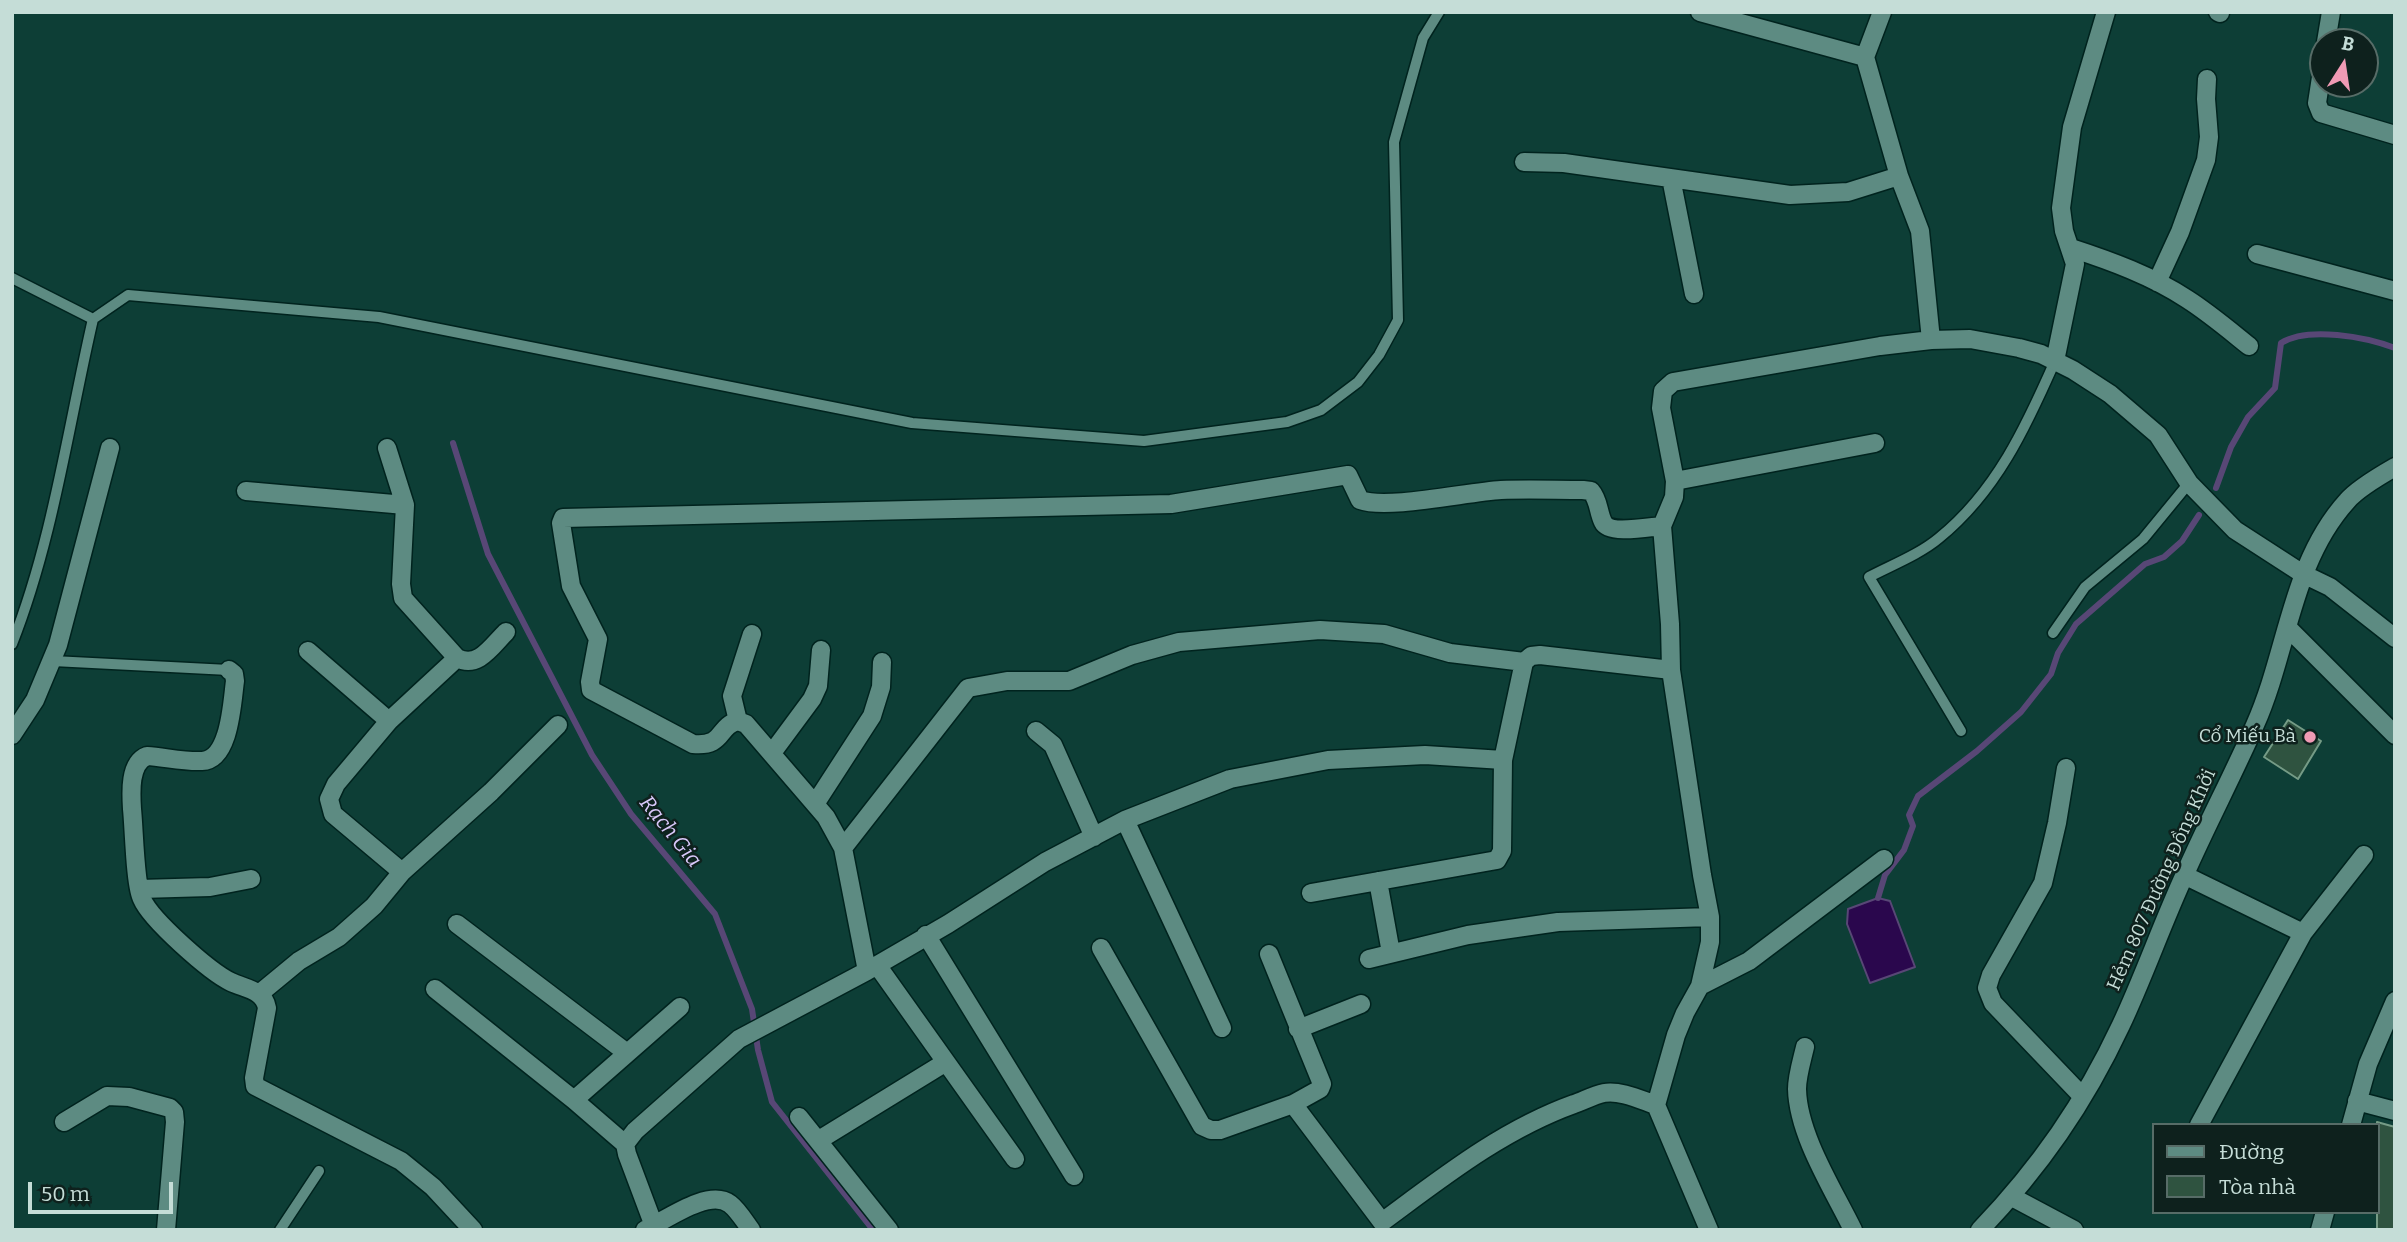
<!DOCTYPE html>
<html>
<head>
<meta charset="utf-8">
<style>
  body { margin:0 }
  #map { position:relative; width:2407px; height:1242px; overflow:hidden; background:#0d3e36; font-family:Bitter,serif }
  canvas { display:block }
  .frame { position:absolute; inset:0; border:14px solid #c5ddd7; pointer-events:none }
  .legend { position:absolute; left:2152px; top:1123px; width:228px; height:91px; box-sizing:border-box; background:#0e211d; border:2px solid #576c67; margin:0; padding:9px 12px; list-style:none; font-size:21px; color:#c5ddd7 }
  .legend li { display:flex; align-items:center; gap:14px; height:35px }
  .legend b { width:35px; border:2px solid #576c67 }
  .north { position:absolute; left:2309px; top:28px; width:70px; height:70px; box-sizing:border-box; background:#0e211d; border:2px solid #576c67; border-radius:50%; rotate:12deg; font-size:19px; font-weight:700; line-height:28px; text-align:center; color:#c5ddd7 }
  .north::after { content:''; display:block; margin:auto; width:24px; height:32px; background:#f09ab4; clip-path:polygon(50% 0,100% 100%,50% 72%,0 100%) }
  .scale { position:absolute; left:28px; top:1182px; width:145px; height:32px; box-sizing:border-box; border:4px solid #c5ddd7; border-top:0; padding-left:9px; font-size:21px; line-height:24px; white-space:nowrap; color:#c5ddd7; -webkit-text-stroke:5px #0e211d; paint-order:stroke }
</style>
</head>
<body>
<div id="map">
<canvas width="2407" height="1242"></canvas>
<div class="frame"></div>
<ul class="legend">
<li><b style="height:9px;background:#5d8b82"></b>Đường</li>
<li><b style="height:19px;background:#2f5340"></b>Tòa nhà</li>
</ul>
<div class="north">B</div>
<div class="scale">50 m</div>
</div>
<script>
const ctx = document.querySelector('canvas').getContext('2d');
ctx.lineJoin = 'round';
function fill(path, color) {
  ctx.fillStyle = color;
  ctx.fill(path, 'evenodd');
}
function stroke(path, color, width, dash) {
  ctx.strokeStyle = color;
  ctx.lineWidth = width;
  ctx.lineCap = dash ? 'butt' : 'round';
  ctx.setLineDash(dash || []);
  ctx.stroke(path);
}
function drawText(font, color, halo, rows, align = 'center') {
  ctx.font = font + ' Bitter,serif';
  ctx.lineWidth = 5;
  ctx.setLineDash([]);
  ctx.textBaseline = 'middle';
  ctx.strokeStyle = halo;
  ctx.fillStyle = color;
  for (const [text, x, y, turn = 0] of rows) {
    ctx.save();
    ctx.translate(x, y);
    ctx.rotate((+turn || 0) * Math.PI / 180);
    ctx.textAlign = isNaN(turn) ? turn : align;
    if (halo) ctx.strokeText(text, 0, 0);
    ctx.fillText(text, 0, 0);
    ctx.restore();
  }
}
const water = new Path2D(`
  M1878 898 1890 901 1915 967 1870 983 1847 924 1848 909Z`);
const stream = new Path2D(`
  M453 443 488 554 592 755 631 814 715 914 752 1009 758 1050 772 1102 873 1230
  M2216 488 2231 447 2248 417 2275 388 2281 343C2308 326 2366 337 2395 348
  M1878 898 1885 875 1904 850 1913 826 1909 815 1918 796 1977 751 2021 712 2051 674 2058 653 2076 624 2145 564 2164 557 2182 541 2199 515`);
const building = new Path2D(`
  M2288 720 2321 741 2298 779 2264 757Z
  M2377 1122 2395 1127V1230H2377Z`);
const service = new Path2D(`
  M12 278 93 319
  M2053 633 2085 587 2143 539 2189 483
  M12 644C53 540 68 427 93 319L128 295 379 317 912 423 1144 441 1287 422 1321 410 1358 382 1379 355 1398 320 1394 142 1423 38 1439 12
  M53 661 229 670
  M1961 731 1869 577C1892 565 1920 554 1939 538 1996 492 2026 427 2055 361
  M280 1230 319 1171`);
const minor = new Path2D(`
  M1700 12 1865 57
  M1882 12 1865 57 1899 176 1920 231 1931 340
  M2218 12 2220 13
  M2326 42 2331 12
  M2323 64 2317 103 2321 113 2395 135
  M1524 162 1564 163 1790 195 1848 192 1899 176
  M1671 178 1694 294
  M2071 248C2111 261 2152 276 2187 299 2209 313 2229 330 2249 346
  M2257 254 2395 291
  M2157 282 2180 232 2206 160 2209 137 2206 99 2207 79
  M2055 361 2075 264 2064 231 2061 208 2072 127 2106 12
  M387 448 405 505 401 584 403 598 457 658C478 669 491 647 506 632
  M1675 481 1875 443
  M246 491 405 505
  M2288 628 2395 735
  M752 634 732 696 738 721 746 724 826 817 843 848
  M308 651 389 721
  M229 670 234 674 235 681C232 702 230 760 202 761 184 762 164 757 147 756 129 763 131 793 132 809 134 827 135 886 142 899 151 920 210 972 231 982 246 989 264 990 267 1008L254 1078 255 1086 401 1161 433 1187 473 1230
  M738 721C717 726 725 747 693 744L591 690 590 682 598 639 571 586 561 523 563 518 1171 504 1348 475 1360 500C1387 510 1467 492 1501 490 1528 489 1556 490 1583 490L1591 491C1599 500 1598 512 1603 522 1609 535 1649 527 1662 526
  M1036 731 1053 745 1094 837
  M12 735 35 700 58 645 110 448
  M772 753 812 699 818 686 821 650
  M2066 768 2057 823 2043 883 1991 975 1987 988 1993 1003 2082 1096
  M815 804 872 716 881 687 882 662
  M1125 820 1222 1028
  M402 872 491 792 558 725
  M2184 875 2303 933
  M1378 881 1391 953
  M140 889 210 887 251 879
  M1311 893 1497 860 1502 851 1503 760
  M457 924 627 1053
  M926 935 1074 1176
  M1101 948 1202 1126 1211 1130H1220L1293 1104 1382 1222C1443 1177 1502 1130 1574 1104 1583 1101 1594 1095 1604 1093 1620 1090 1641 1100 1656 1105
  M1269 954 1322 1084 1320 1089 1293 1104
  M1369 959 1468 935 1558 922 1710 917
  M877 965 1015 1159
  M867 971 843 848 968 688 1007 681H1069L1132 655 1179 642 1320 630 1384 634 1450 653 1524 662
  M1700 986 1749 961 1884 859
  M435 989 574 1100 625 1144
  M259 994 299 961 339 937 374 906 402 872 333 814 329 799 336 784 389 721 457 658
  M1298 1029 1361 1004
  M1805 1047C1802 1060 1797 1076 1797 1089 1798 1135 1833 1189 1853 1230
  M574 1100 680 1007
  M2357 1101 2395 1111
  M799 1117 889 1230
  M64 1122 107 1096 129 1097 170 1108 174 1112 175 1122 166 1230
  M2199 1125 2303 933 2364 855
  M2351 1125 2368 1064 2395 1001
  M819 1140 946 1062
  M2012 1197 2074 1230
  M654 1226 627 1154 625 1144 635 1131 739 1039 867 971 948 924 1045 862 1125 820 1230 779 1328 760 1425 755 1503 760 1524 662 1531 656 1540 655 1671 670
  M645 1230C666 1220 709 1188 730 1204 738 1210 745 1222 751 1230
  M1709 1230 1656 1105 1676 1035 1685 1013 1700 986 1710 942V917L1702 875 1671 670 1670 624 1662 526 1674 497 1675 481 1661 408 1663 391 1673 382 1880 346 1931 340 1970 339 2019 348 2041 354 2073 370 2110 394 2158 435 2189 483 2235 530 2303 574 2330 587 2395 638
  M1980 1230C2040 1167 2084 1104 2121 1025 2144 976 2162 924 2185 874 2207 824 2233 775 2255 725 2288 651 2291 563 2347 501 2357 489 2381 475 2395 467
  M2320 1230 2325 1212`);
const markers = [
  [2310,737,7,"#f09ab4"]
];
const poiNames = [
  ["Cổ Miếu Bà",2296,737]
];
const streetNames = [
  ["Hẻm 807 Đường Đồng Khởi",2162,880,-66]
];
const waterNames = [
  ["Rạch Gia",670,832,51]
];
fill(water, '#2a074d');
stroke(water, '#584776', 2);
stroke(stream, '#584776', 6);
fill(building, '#2f5340');
stroke(building, '#759b86', 2);
stroke(service, '#00231e', 13);
stroke(minor, '#00231e', 21);
stroke(service, '#5d8b82', 10);
stroke(minor, '#5d8b82', 18);
for (const [x, y, r, color] of markers) {
  const dot = new Path2D();
  dot.arc(x, y, r, 0, 2 * Math.PI);
  ctx.fillStyle = color;
  ctx.fill(dot);
  stroke(dot, '#0e211d', 2.5);
}
drawText('19px', '#c5ddd7', '#0e211d', poiNames, 'right');
drawText('19px', '#c5ddd7', '#0e211d', streetNames);
drawText('italic 21px', '#d9c8fa', '#0e211d', waterNames);
</script>
</body>
</html>
